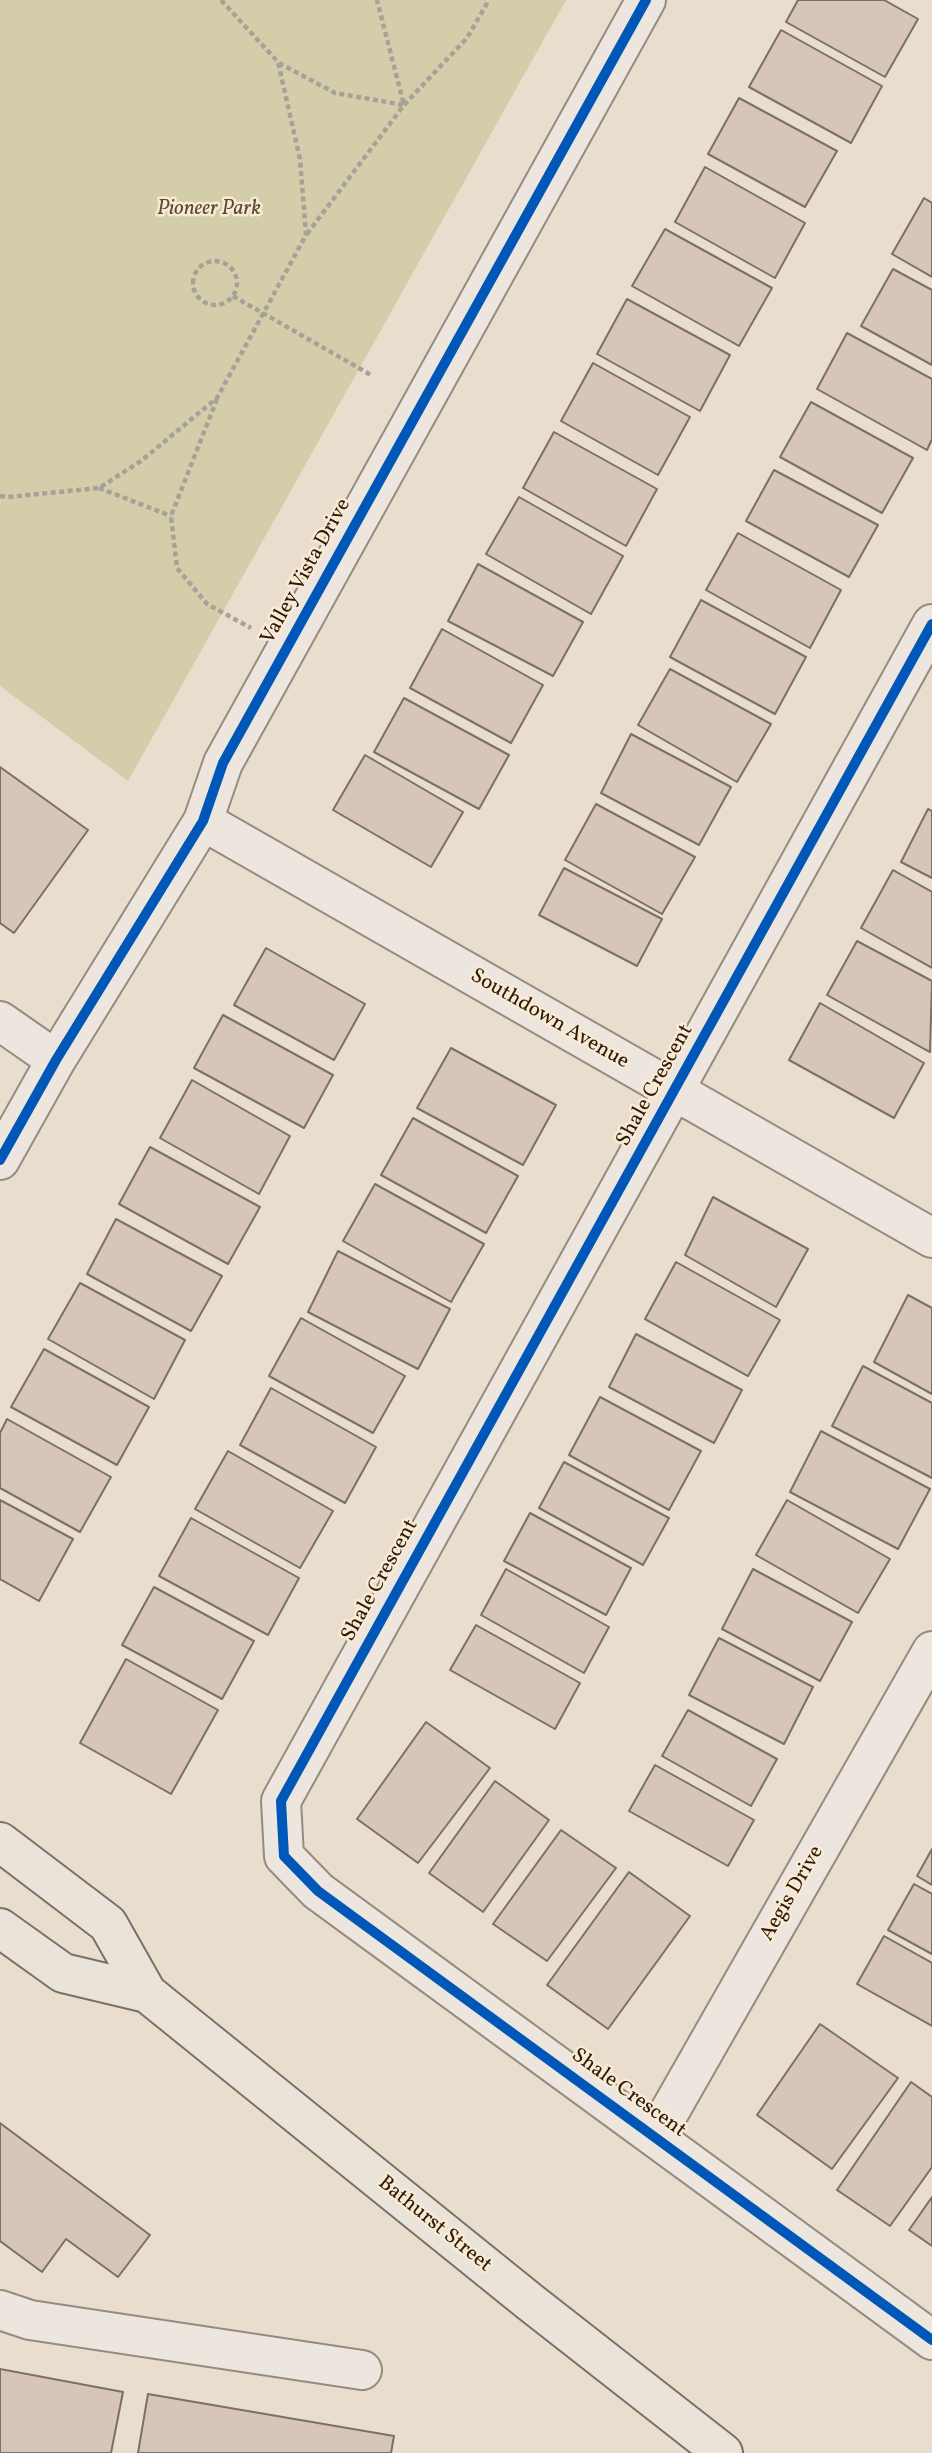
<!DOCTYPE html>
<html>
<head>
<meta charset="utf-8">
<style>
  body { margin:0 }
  canvas { display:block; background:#e9ddcd }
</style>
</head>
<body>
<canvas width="932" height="2453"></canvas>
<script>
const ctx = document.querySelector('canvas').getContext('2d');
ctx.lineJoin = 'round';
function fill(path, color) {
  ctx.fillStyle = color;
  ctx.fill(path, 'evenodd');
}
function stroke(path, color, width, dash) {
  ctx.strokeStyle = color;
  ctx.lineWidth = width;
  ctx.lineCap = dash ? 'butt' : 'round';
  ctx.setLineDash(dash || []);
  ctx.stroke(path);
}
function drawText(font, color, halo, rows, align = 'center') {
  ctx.font = font + ' Vollkorn,serif';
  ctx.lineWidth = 5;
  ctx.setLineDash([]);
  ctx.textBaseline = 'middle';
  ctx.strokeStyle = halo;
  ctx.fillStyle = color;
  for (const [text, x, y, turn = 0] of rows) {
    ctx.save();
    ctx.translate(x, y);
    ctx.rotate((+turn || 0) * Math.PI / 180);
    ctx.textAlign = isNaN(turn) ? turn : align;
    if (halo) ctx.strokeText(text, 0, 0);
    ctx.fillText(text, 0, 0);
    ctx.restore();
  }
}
const green = new Path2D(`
  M0 0H566L128 781 0 686Z`);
const building = new Path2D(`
  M798 0H884L918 19 885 77 786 22Z
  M781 30 882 86 851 143 749 87Z
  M739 98 837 151 805 207 708 154Z
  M705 167 805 223 775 278 675 222Z
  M924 198 932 203V277L892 254Z
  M665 229 772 288 739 346 632 286Z
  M893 269 932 290V365L861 326Z
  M627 299 730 355 700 411 597 354Z
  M847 333 932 379V439L927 450 817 389Z
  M593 363 690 417 658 475 561 421Z
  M811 402 913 458 882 513 780 457Z
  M554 432 657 489 626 546 523 488Z
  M774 470 878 525 849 577 746 521Z
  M519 497 623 556 591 614 486 554Z
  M738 533 841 590 810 648 706 590Z
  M478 564 583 622 553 676 448 621Z
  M701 600 806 657 775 714 670 657Z
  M442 629 543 685 511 743 410 688Z
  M670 669 771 724 737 782 638 725Z
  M404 698 509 755 479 809 374 752Z
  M631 734 731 787 699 845 601 793Z
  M365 755 463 812 431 867 333 810Z
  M0 767 88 830 14 933 0 923Z
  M596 804 695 857 662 914 565 860Z
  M928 809 932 811V878L901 862Z
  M564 868 662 919 637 966 539 915Z
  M893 870 932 892V968L861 928Z
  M857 941 932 981 930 1052 827 995Z
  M266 948 365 1004 334 1060 234 1005Z
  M820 1003 924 1063 894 1118 789 1060Z
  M223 1015 333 1075 304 1128 194 1068Z
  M451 1048 556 1105 523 1165 417 1108Z
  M192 1080 290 1136 259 1194 160 1138Z
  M413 1118 518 1176 486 1233 381 1175Z
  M150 1147 260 1207 228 1264 119 1204Z
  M375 1184 484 1244 451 1302 343 1241Z
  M713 1197 808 1249 776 1307 685 1255Z
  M116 1219 222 1276 191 1331 87 1274Z
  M338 1251 450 1309 418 1369 308 1312Z
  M676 1262 780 1320 748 1376 645 1319Z
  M80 1283 185 1340 154 1399 48 1339Z
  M908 1295 932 1308V1394L874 1362Z
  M301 1318 405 1376 373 1433 269 1376Z
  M636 1334 742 1390 714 1443 609 1387Z
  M44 1349 149 1407 117 1465 11 1407Z
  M863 1366 932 1403V1478L832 1426Z
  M271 1388 376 1447 345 1503 240 1445Z
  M600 1397 701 1451 669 1510 569 1455Z
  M7 1419 111 1477 80 1532 0 1488V1433Z
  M821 1431 930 1489 898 1549 790 1492Z
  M228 1451 333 1511 300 1568 195 1509Z
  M564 1462 669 1518 643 1565 539 1508Z
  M0 1500 73 1539 39 1601 0 1579Z
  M787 1500 890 1559 858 1613 756 1555Z
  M530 1513 631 1568 606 1615 504 1561Z
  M191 1518 299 1578 268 1635 159 1576Z
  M506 1569 609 1627 584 1673 481 1615Z
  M753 1569 852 1622 820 1681 722 1629Z
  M154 1587 254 1641 222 1699 122 1645Z
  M476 1625 580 1683 555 1729 450 1670Z
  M719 1638 813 1687 784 1744 689 1695Z
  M126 1659 218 1710 171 1794 80 1743Z
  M688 1710 777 1759 751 1806 662 1756Z
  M426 1722 490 1768 418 1863 357 1819Z
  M655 1765 754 1820 728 1866 629 1811Z
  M495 1781 549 1820 483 1912 429 1873Z
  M561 1830 616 1868 547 1961 493 1924Z
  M932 1849V1885L917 1876Z
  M629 1872 690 1916 608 2029 547 1985Z
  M914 1884 932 1894V1954L888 1930Z
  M884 1936 932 1963V2026L857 1984Z
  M820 2024 898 2078 832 2169 757 2115Z
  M911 2082 932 2097V2167L890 2226 837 2190Z
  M0 2123 150 2235 118 2277 66 2239 42 2272 0 2241Z
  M932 2197V2246L909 2230Z
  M0 2369 123 2392 111 2453H0Z
  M148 2394 394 2436 391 2453H138Z`);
const path = new Path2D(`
  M279 63 335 93 404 105 377 0
  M307 234 404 105 467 38 489 0
  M193 283a22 22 0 1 1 44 0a22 22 0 1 1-44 0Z
  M233 296 371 375
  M217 399 171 516 177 568 207 604 251 628
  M99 488 171 516
  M0 496 8 497 99 488 141 461 217 398 306 235 300 159 278 62 221 0`);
const minor = new Path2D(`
  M932 624 281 1801 284 1856 318 1891 932 2340
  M203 821 932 1238
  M0 1021 56 1060
  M0 1160 56 1060 203 821 223 763 646 0
  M655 2137 932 1651
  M0 2310 30 2320 362 2370`);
const major = new Path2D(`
  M0 1842 108 1924 147 1993 530 2302 723 2453
  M0 1928 63 1973 147 1993`);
const cycleway = new Path2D(`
  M932 624 281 1801 284 1856 318 1891 932 2340
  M0 1160 56 1060 203 821 223 763 646 0`);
const parkNames = [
  ["Pioneer Park",209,210]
];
const streetNames = [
  ["Valley Vista Drive",307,572,-61],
  ["Southdown Avenue",549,1020,30],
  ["Shale Crescent",656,1086,-61],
  ["Shale Crescent",381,1581,-61],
  ["Aegis Drive",793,1894,-60],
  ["Shale Crescent",628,2094,36],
  ["Bathurst Street",434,2225,39]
];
fill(green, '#d4cdaa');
fill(building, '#d7c6b8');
stroke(building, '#7a7166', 2);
stroke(minor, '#958c81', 42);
stroke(major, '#7a7166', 42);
stroke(path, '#a7a198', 4.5, [5, 3.5]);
stroke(minor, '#ede6de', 38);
stroke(major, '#eae3d9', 38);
stroke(cycleway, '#0057b8', 10);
drawText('italic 21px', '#594c2f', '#f9ead6', parkNames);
drawText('21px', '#2c1a06', '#f9ead6', streetNames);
</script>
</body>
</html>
